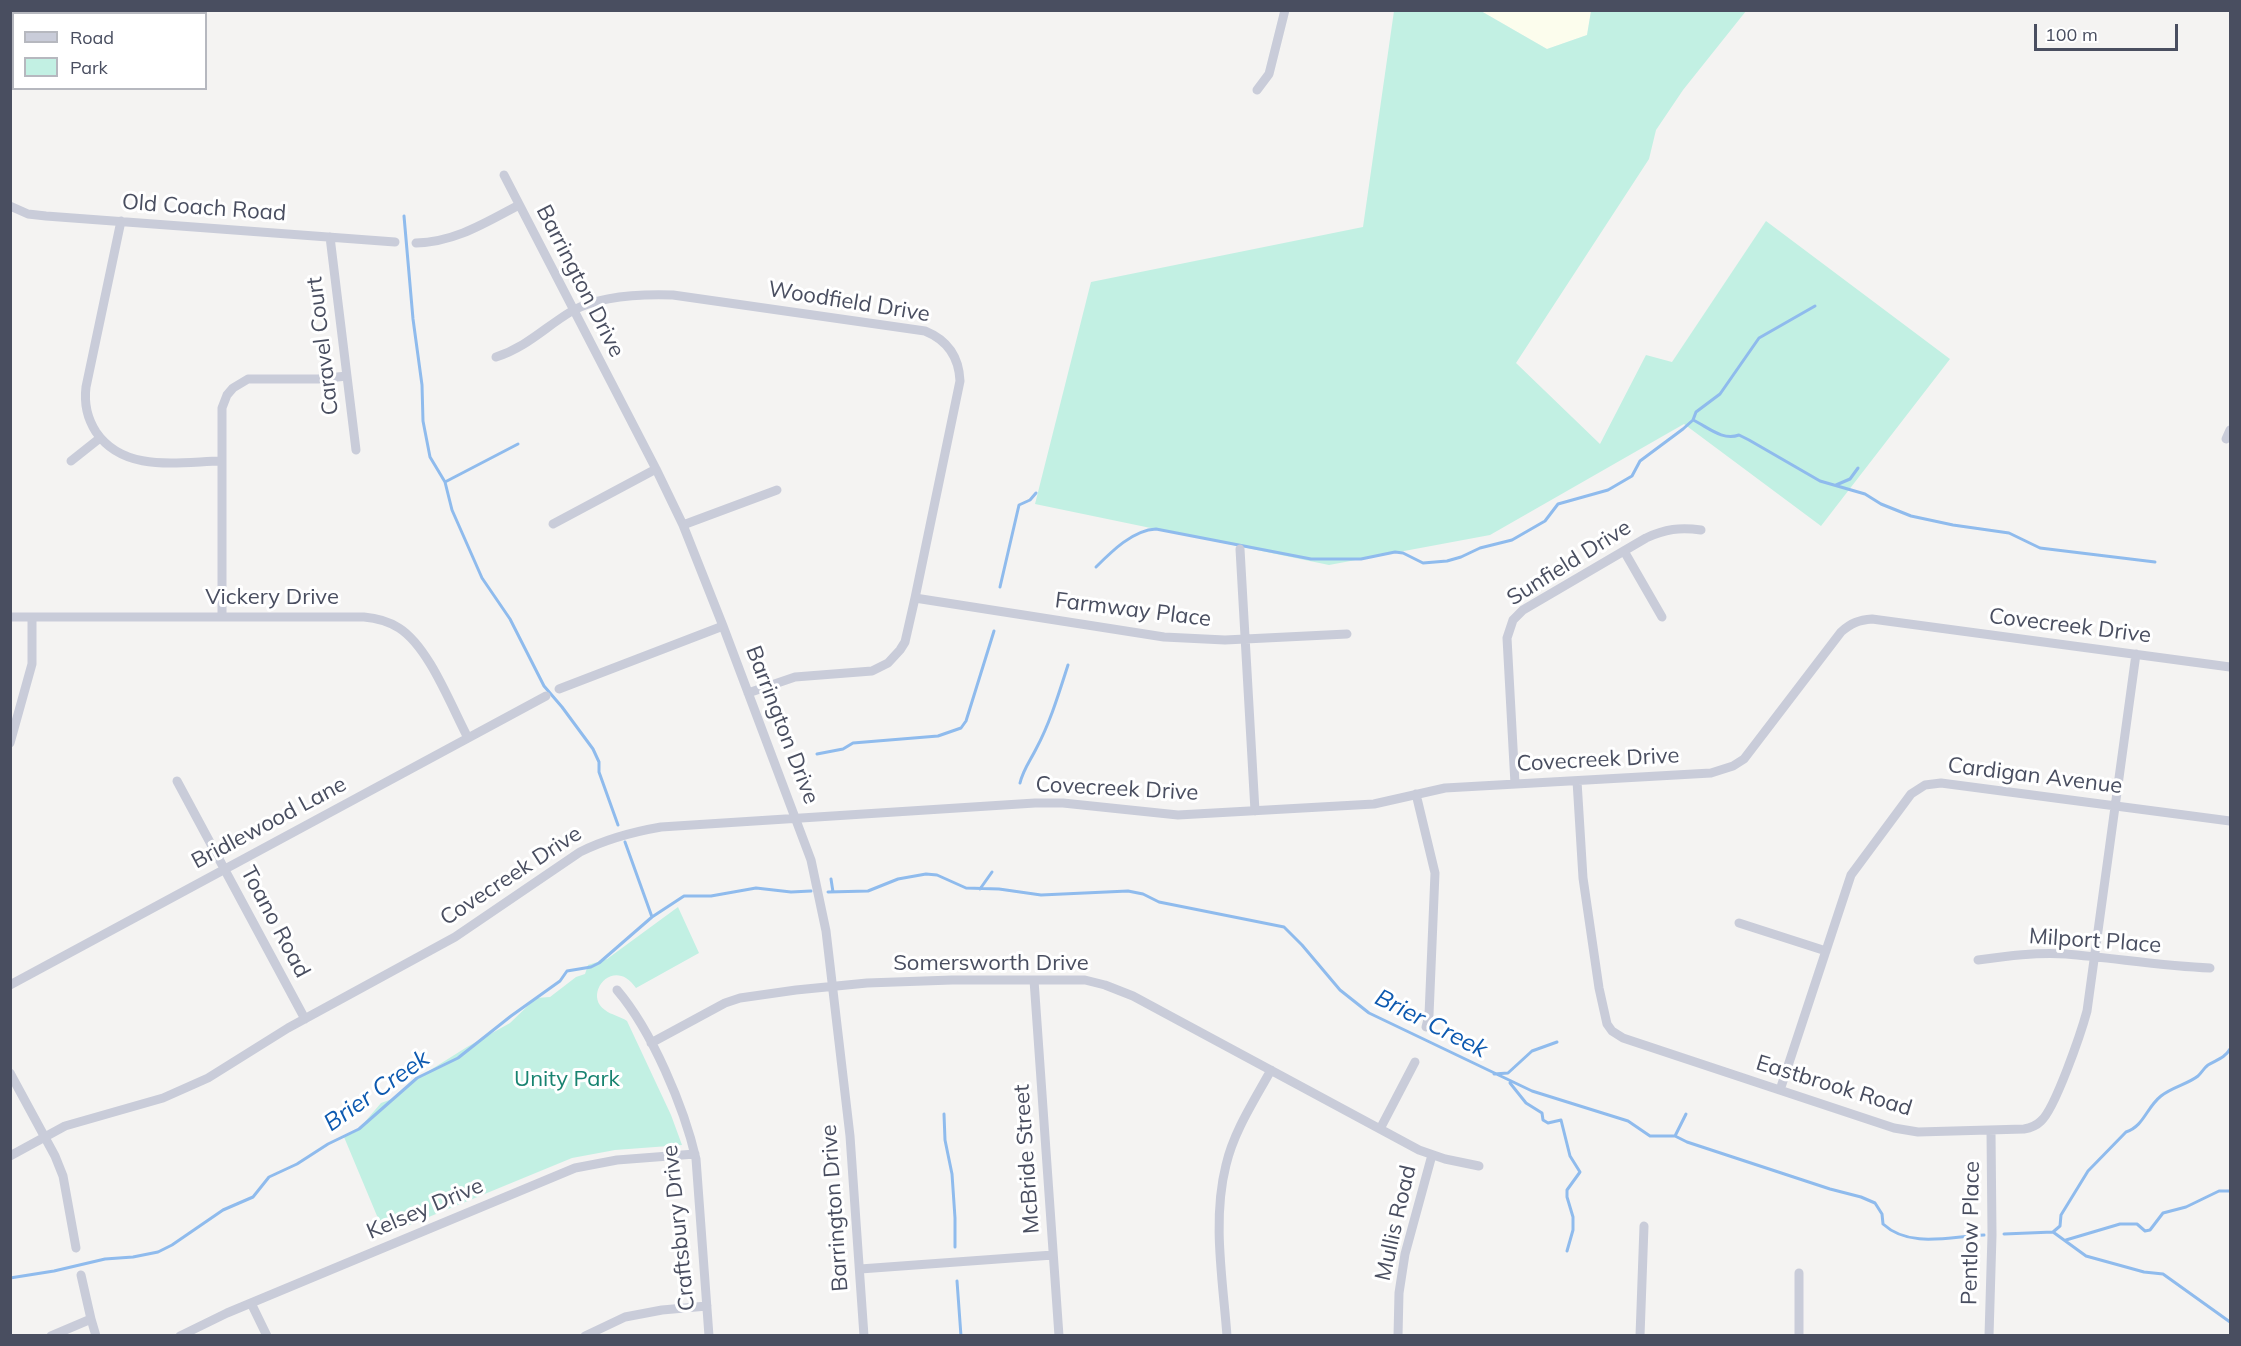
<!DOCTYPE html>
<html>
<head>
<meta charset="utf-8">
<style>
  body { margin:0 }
  #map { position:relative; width:2241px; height:1346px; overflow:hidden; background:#f4f3f2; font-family:Mulish,sans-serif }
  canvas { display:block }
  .frame { position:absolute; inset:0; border:12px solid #494e60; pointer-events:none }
  .legend { position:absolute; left:12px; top:12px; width:195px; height:78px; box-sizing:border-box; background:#fff; border:2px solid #b6b8bf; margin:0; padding:8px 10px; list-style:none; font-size:18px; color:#494e60 }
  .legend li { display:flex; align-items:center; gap:12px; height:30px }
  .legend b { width:30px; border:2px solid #b6b8bf }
  .scale { position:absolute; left:2034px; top:24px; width:144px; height:27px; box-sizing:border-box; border:3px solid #494e60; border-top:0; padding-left:8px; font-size:18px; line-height:21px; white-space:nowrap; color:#494e60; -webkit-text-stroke:4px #fff; paint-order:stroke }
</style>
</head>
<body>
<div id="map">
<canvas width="2241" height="1346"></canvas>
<div class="frame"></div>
<ul class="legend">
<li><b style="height:8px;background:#c9ccd9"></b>Road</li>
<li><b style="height:16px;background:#c2f0e3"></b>Park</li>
</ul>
<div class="scale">100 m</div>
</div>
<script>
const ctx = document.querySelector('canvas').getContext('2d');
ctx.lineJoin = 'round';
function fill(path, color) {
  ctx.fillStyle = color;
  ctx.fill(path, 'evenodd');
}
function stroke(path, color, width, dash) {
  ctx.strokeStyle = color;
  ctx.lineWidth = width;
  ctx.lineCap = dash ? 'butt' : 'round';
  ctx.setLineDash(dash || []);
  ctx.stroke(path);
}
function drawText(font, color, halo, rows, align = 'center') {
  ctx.font = font + ' Mulish,sans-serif';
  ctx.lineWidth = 6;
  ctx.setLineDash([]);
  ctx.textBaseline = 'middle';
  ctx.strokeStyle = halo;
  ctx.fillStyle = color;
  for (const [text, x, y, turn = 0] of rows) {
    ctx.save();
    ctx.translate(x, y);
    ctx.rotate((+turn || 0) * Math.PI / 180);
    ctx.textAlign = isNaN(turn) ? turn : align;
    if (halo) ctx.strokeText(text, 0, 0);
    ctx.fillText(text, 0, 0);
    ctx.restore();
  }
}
const commercial = new Path2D(`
  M1481 11H1591L1587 35 1547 49Z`);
const green = new Path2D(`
  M1394 11H1481L1547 49 1587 35 1591 11H1746L1683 90 1656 130 1649 159 1516 363 1600 444 1646 355 1672 362 1766 221 1950 359 1821 526 1684 424 1490 535 1329 565 1035 504 1091 282 1363 227Z
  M678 907 699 953 636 988C614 955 582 994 605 1010 611 1015 620 1016 627 1021L671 1115 682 1145 615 1150 572 1158 385 1235 344 1137 357 1131 381 1103 392 1099 416 1079 467 1047 510 1023 536 998 550 997 576 977 585 974 588 965 607 959Z`);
const stream = new Path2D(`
  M404 216 413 319 422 385 423 421 430 457 445 482 452 510 482 578 510 619 544 686 562 707 593 749 599 762V772L618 825
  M1693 420C1708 427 1722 441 1739 435L1749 440 1820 481 1865 494 1881 504 1911 516 1953 525 2009 533 2040 548 2155 562
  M445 482 518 444
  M1836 485 1850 479 1858 468
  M1096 567C1112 551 1133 530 1156 529L1311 559H1361L1395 552 1403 553 1423 563 1447 561 1461 557 1480 548 1512 540 1545 521 1558 504 1608 490 1632 476 1640 461 1683 429 1693 420 1696 412 1720 394 1759 338 1815 306
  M1000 587 1019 505 1030 500 1036 493
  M817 754 843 749 853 743 938 736 961 728 966 721 994 631
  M1020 783C1023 770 1030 761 1036 749 1050 723 1059 693 1068 665
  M625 842 652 917
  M831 879 833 892
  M980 889 992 872
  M828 892 868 891 898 879 926 874 937 875 966 888 999 889 1041 895 1128 891 1143 894 1159 902 1284 927 1302 945 1340 990 1369 1013 1532 1091 1628 1121 1650 1136H1675L1687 1142 1830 1189 1861 1197 1875 1203 1882 1214 1883 1224C1910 1249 1952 1236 1984 1235
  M1494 1074 1508 1073 1532 1051 1557 1042
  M1510 1083 1526 1103 1542 1113 1543 1120 1548 1123 1561 1120 1570 1156 1580 1172 1567 1190V1197L1573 1217V1230L1567 1251
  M944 1114 945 1140 952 1174 955 1218V1247
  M1675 1136 1686 1114
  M2053 1232 2060 1226 2061 1215 2088 1171 2126 1132C2144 1126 2146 1108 2161 1096 2172 1087 2188 1084 2198 1076 2202 1072 2204 1068 2208 1065 2216 1060 2225 1058 2230 1049
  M2004 1234 2053 1232 2086 1256 2144 1272 2163 1274 2230 1322
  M2066 1240 2120 1224H2137L2145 1231 2150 1230 2163 1213 2186 1207 2219 1191H2230
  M10 1278 54 1271 105 1259 133 1257 158 1252 172 1245 223 1210 253 1197 269 1177 297 1164 328 1144 359 1129 417 1078 458 1058 511 1016 560 981 567 971 591 967 599 963 652 917 684 896H711L756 888 791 892 811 891
  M957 1281 961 1336`);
const street = new Path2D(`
  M1257 90 1269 74 1285 10
  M504 175 656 469 683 525 723 626 811 860 826 931 850 1136 864 1336
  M10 206 28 214 46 216 395 242
  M121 221 86 387C84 403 87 418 96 432 124 473 178 462 221 461
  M330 237 356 450
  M416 243C455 242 485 223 519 205
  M496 357C527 347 545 327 572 311 599 296 642 294 673 295L925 331C947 340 959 357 960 381L915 598 905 642 900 650 888 663 872 671 795 677 748 693
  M2226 439 2230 430
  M71 461 100 438
  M553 524 656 469
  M683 525 777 490
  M1240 549 1255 811
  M1624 551 1662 617
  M915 598 1164 637 1225 640 1347 634
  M10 617H364C376 618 388 621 399 628 429 647 451 706 468 738
  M222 617V408L227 395 233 388 248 379H318L347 376
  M559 689 723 626
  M10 743 32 664V617
  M177 781 305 1019
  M1577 781 1583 878 1599 988 1607 1024 1612 1031 1623 1038 1894 1128 1918 1132 2024 1129C2030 1128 2036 1126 2041 1121 2055 1109 2081 1033 2087 1011L2136 654
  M1515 784 1507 638 1513 620 1523 610 1646 538C1665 529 1680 527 1701 530
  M1416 794 1435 873 1429 1015 1426 1027
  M1739 923 1826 951
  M1978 960C2007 956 2037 952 2066 954 2115 958 2162 966 2210 968
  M1034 980 1059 1336
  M10 985 546 696
  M617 990C652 1031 684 1107 696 1159L709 1336
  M651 1043 725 1003 740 998 796 990 867 983 952 980H1085L1105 985 1133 996 1419 1150 1445 1159 1479 1166
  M10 1073 55 1156 63 1176 76 1248
  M1780 1090 1851 875 1911 794 1925 785 1941 783 2230 821
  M1380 1129 1415 1062
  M10 1156 65 1126 163 1098 208 1078 288 1028 455 937 580 852C606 839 632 832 661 827L1035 803H1063L1178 815 1374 804 1445 788 1711 773 1733 766 1744 759 1841 632C1851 623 1859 620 1872 619L2230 667
  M860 1269 1053 1255
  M1799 1273V1336
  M81 1275 91 1319 96 1336
  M251 1303 267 1336
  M51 1336 91 1319
  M180 1336 227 1313 575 1168 617 1160 695 1154
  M585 1336 625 1317 662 1310 707 1306
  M1227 1336C1223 1281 1212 1220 1226 1165 1234 1131 1254 1101 1271 1070
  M1398 1336 1399 1293 1405 1254 1432 1155
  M1640 1336 1644 1226
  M1989 1336 1992 1235 1991 1131`);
const streetNames = [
  ["Old Coach Road",204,208,4],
  ["Barrington Drive",580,281,63],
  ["Woodfield Drive",849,302,9],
  ["Caravel Court",323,346,-97],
  ["Sunfield Drive",1569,563,-32],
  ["Vickery Drive",272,597],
  ["Farmway Place",1133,610,7],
  ["Covecreek Drive",2070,626,7],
  ["Barrington Drive",782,725,69],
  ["Covecreek Drive",1598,760,-3],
  ["Cardigan Avenue",2035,776,7],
  ["Covecreek Drive",1117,789,3],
  ["Bridlewood Lane",269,823,-28],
  ["Covecreek Drive",511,876,-33],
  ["Toano Road",275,922,62],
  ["Milport Place",2095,941,4],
  ["Somersworth Drive",991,963],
  ["Eastbrook Road",1834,1086,17],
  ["McBride Street",1027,1159,-94],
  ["Barrington Drive",835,1208,-94],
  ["Kelsey Drive",425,1209,-23],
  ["Mullis Road",1396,1223,-77],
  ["Craftsbury Drive",679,1228,-96],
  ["Pentlow Place",1971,1233,-89]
];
const parkNames = [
  ["Unity Park",567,1079]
];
const waterNames = [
  ["Brier Creek",1431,1024,27],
  ["Brier Creek",377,1091,-35]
];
fill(commercial, '#fcfded');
fill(green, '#c2f0e3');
stroke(stream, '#8fbbed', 3);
stroke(street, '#c9ccd9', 9);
drawText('22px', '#494e60', '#fff', streetNames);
drawText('22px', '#188370', '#fff', parkNames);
drawText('italic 24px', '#0c59b0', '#fff', waterNames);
</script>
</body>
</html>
